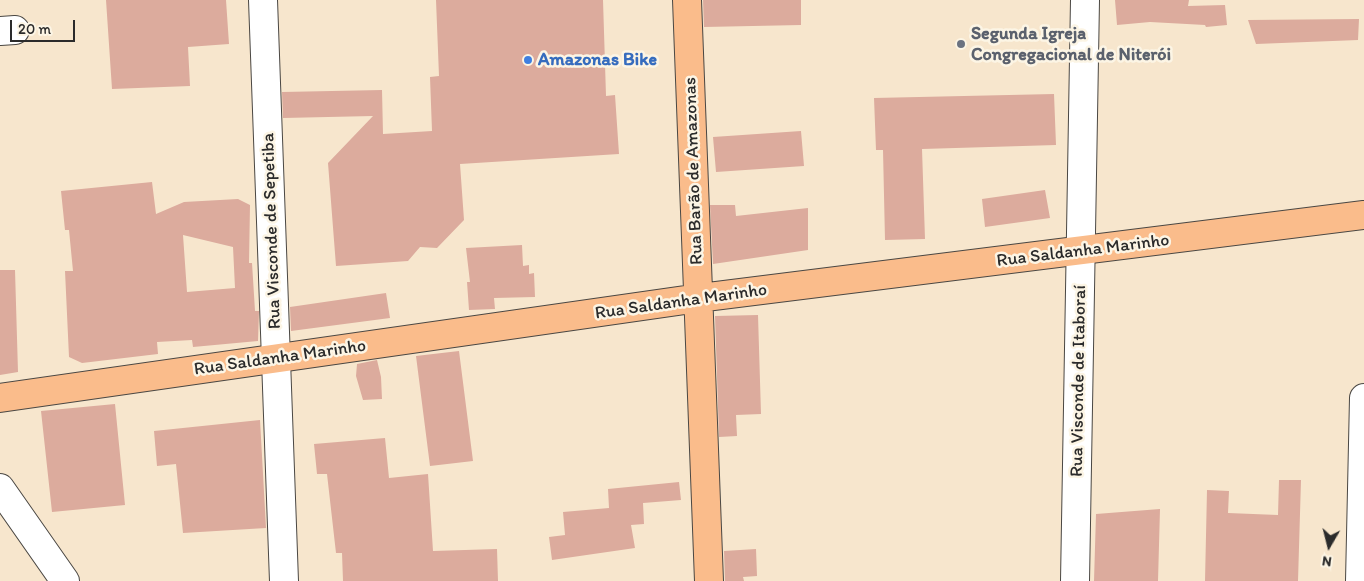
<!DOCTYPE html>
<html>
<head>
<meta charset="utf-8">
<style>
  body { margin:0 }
  #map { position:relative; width:1364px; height:581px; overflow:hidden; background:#f7e6cd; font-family:Itim,sans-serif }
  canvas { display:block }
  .north { position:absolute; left:1304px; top:521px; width:50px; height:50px; -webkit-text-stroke:4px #fcf5e5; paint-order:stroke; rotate:188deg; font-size:14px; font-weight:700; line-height:20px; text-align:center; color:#2b2b2b }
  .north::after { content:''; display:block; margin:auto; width:18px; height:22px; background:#2b2b2b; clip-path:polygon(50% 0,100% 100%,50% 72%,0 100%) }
  .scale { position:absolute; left:10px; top:20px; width:65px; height:22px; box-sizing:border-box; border:2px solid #2b2b2b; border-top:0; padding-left:6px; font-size:15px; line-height:18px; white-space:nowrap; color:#2b2b2b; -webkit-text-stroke:4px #fcf5e5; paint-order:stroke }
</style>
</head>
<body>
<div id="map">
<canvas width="1364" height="581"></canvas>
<div class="north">N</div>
<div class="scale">20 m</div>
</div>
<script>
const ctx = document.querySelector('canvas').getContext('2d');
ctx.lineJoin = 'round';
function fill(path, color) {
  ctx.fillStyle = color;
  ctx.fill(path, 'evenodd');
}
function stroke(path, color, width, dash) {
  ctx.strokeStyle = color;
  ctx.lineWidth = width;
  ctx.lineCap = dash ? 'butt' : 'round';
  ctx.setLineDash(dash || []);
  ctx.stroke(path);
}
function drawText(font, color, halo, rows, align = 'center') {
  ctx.font = font + ' Itim,sans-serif';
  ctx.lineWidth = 5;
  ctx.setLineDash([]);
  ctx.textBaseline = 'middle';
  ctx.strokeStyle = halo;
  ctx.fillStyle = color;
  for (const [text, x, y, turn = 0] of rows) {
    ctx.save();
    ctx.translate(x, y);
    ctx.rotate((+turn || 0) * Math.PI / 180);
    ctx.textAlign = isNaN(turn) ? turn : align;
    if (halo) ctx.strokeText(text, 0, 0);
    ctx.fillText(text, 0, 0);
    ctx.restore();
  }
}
const building = new Path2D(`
  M106 0H226L229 44 188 47 190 86 112 89Z
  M436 0H603L606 96 615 95 619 154 460 164 464 220 437 248 420 247 408 261 336 266 328 163 373 116 283 118 282 92 382 90 383 134 432 131 430 77 439 76Z
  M703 0H801V25L704 27Z
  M1115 0H1189L1188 6 1225 5 1227 25 1206 27 1205 25 1150 22 1117 25Z
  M1359 19 1358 40 1256 44 1248 20Z
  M1054 94 1056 145 922 149 925 239 885 240 883 150H876L874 98Z
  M801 131 804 166 716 172 713 137Z
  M152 182 156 214 184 202 238 199 250 205 249 263H252L255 311H259L258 341 193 347 192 340 157 342 158 354 82 363 69 357 65 271H73L69 230H65L61 191ZM183 235 233 247 235 288 187 292Z
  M1045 190 1050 218 985 227 982 199Z
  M710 205H735L736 216 808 208V250L713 264Z
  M522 245 523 266 529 265V274L534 273 535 297 494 298 495 309 469 310 467 282H470L466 248Z
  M0 270H15L18 372 0 375Z
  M386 293 390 318 291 331 290 307Z
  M758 315 761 414 736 415 737 436 719 437 715 316Z
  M459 351 473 461 430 466 416 356Z
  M377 360 381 377 382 399 363 400 356 376 357 364Z
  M115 404 125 505 52 512 41 411Z
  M260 420 266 528 183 533 176 464 157 466 154 431Z
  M385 438 389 478 428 474 433 551 497 549 498 581H343L342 553H336L327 474H317L314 444Z
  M1279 480H1301L1298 581H1205L1207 490 1229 491 1228 513 1278 515Z
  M679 482 681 500 643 503 644 524 631 525 635 548 552 560 549 537 565 535 563 512 609 508 608 489Z
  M1160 509 1158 581H1094L1096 514Z
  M756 549 757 576 743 577 744 581H725L724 551Z`);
const minor = new Path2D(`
  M263 0 284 581
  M0 31 15 30
  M0 488 65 581
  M1075 581 1085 0
  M1360 581 1364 398`);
const major = new Path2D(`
  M687 0 709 581
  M0 398 699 298 1364 215`);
const markers = [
  [961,44,5,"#6b7280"],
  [528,60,5,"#3f7fe0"]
];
const worshipNames = [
  ["Segunda Igreja",971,34],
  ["Congregacional de Niterói",971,55]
];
const shopNames = [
  ["Amazonas Bike",538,60]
];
const streetNames = [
  ["Rua Barão de Amazonas",694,171,-92],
  ["Rua Visconde de Sepetiba",272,231,-92],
  ["Rua Saldanha Marinho",1083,251,-7],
  ["Rua Saldanha Marinho",681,302,-8],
  ["Rua Saldanha Marinho",280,358,-8],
  ["Rua Visconde de Itaboraí",1079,381,-89]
];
fill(building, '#dcab9d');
stroke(minor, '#4a4743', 30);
stroke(major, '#4a4743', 30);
stroke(minor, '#fff', 28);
stroke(major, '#fabc8b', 28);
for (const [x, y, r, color] of markers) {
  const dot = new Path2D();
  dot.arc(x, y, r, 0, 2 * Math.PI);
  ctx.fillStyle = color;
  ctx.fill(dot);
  stroke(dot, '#fcf5e5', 2);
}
drawText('bold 18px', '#5b616d', '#fcf5e5', worshipNames, 'left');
drawText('bold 18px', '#366cbe', '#fcf5e5', shopNames, 'left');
drawText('18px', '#2b2b2b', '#fcf5e5', streetNames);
</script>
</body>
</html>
